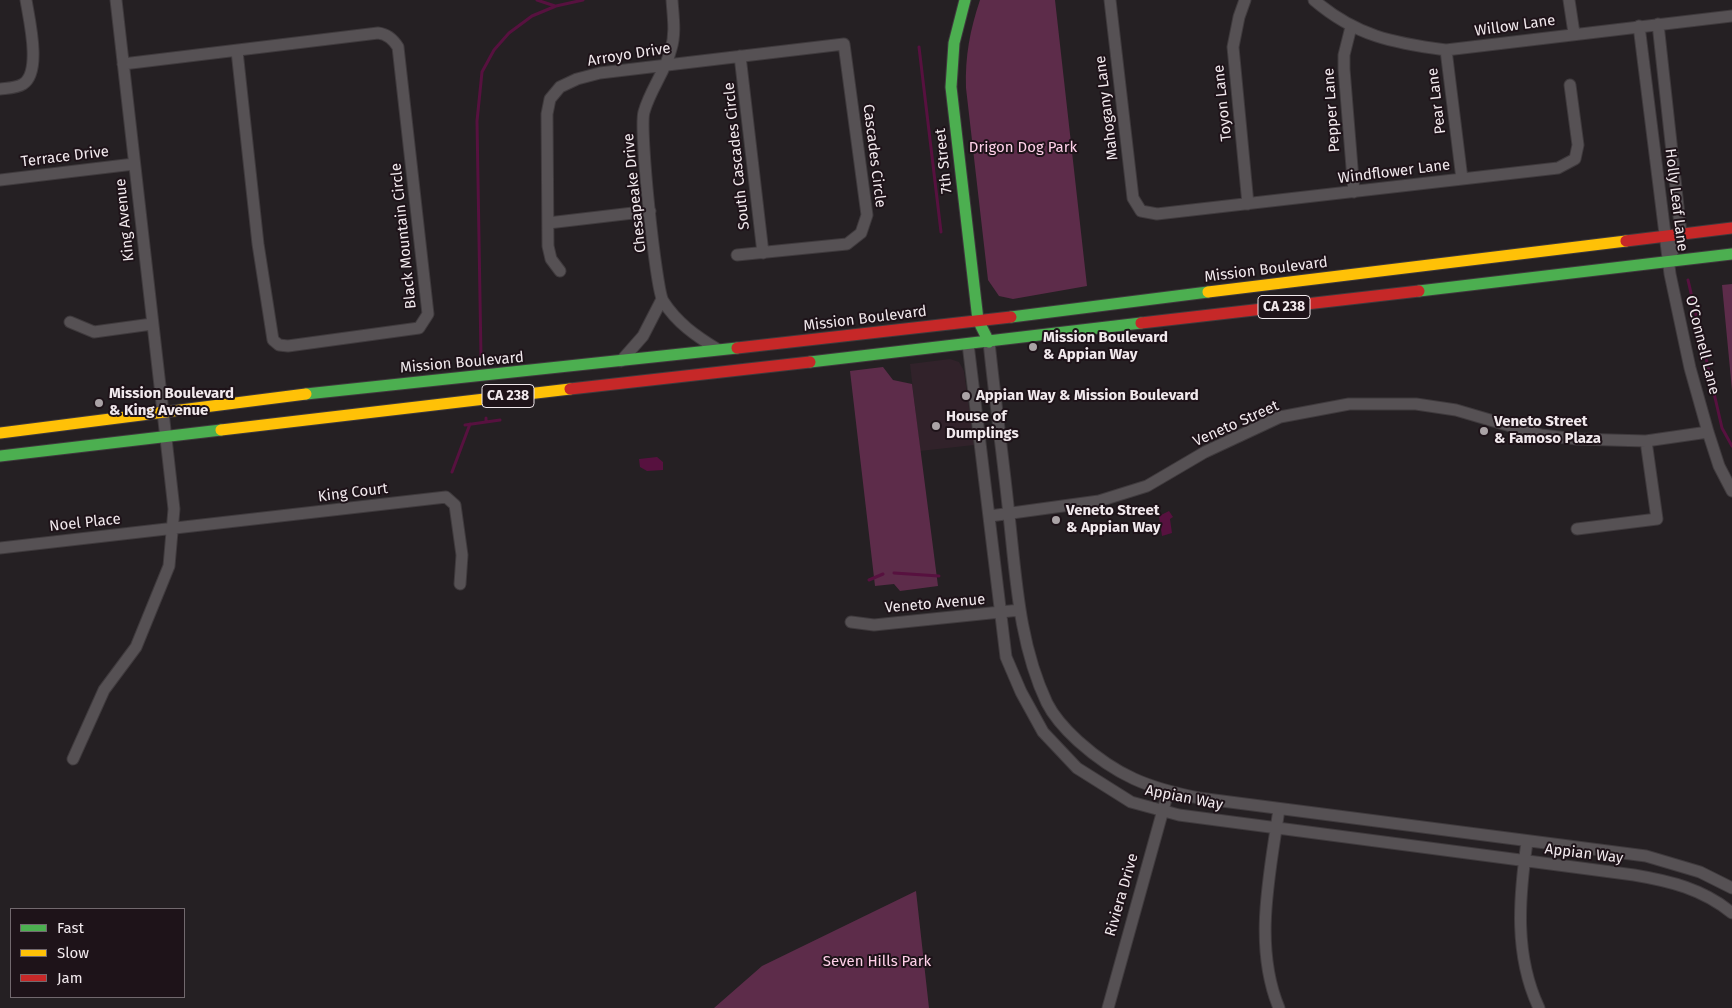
<!DOCTYPE html>
<html>
<head>
<meta charset="utf-8">
<style>
  body { margin:0 }
  #map { position:relative; width:1732px; height:1008px; overflow:hidden; background:#252023; font-family:"Fira Sans",sans-serif }
  canvas { display:block }
  .legend { position:absolute; left:10px; top:908px; width:175px; height:90px; box-sizing:border-box; background:#1e1319; border:1px solid #72696e; margin:0; padding:6px 9px; list-style:none; font-size:15px; color:#f1e9ed }
  .legend li { display:flex; align-items:center; gap:10px; height:25px }
  .legend b { width:25px; border:1px solid #72696e }
</style>
</head>
<body>
<div id="map">
<canvas width="1732" height="1008"></canvas>
<ul class="legend">
<li><b style="height:6px;background:#4caf50"></b>Fast</li>
<li><b style="height:6px;background:#ffc107"></b>Slow</li>
<li><b style="height:6px;background:#c62828"></b>Jam</li>
</ul>
</div>
<script>
const ctx = document.querySelector('canvas').getContext('2d');
ctx.lineJoin = 'round';
function fill(path, color) {
  ctx.fillStyle = color;
  ctx.fill(path, 'evenodd');
}
function stroke(path, color, width, dash) {
  ctx.strokeStyle = color;
  ctx.lineWidth = width;
  ctx.lineCap = dash ? 'butt' : 'round';
  ctx.setLineDash(dash || []);
  ctx.stroke(path);
}
function drawText(font, color, halo, rows, align = 'center') {
  ctx.font = font + ' "Fira Sans",sans-serif';
  ctx.lineWidth = 4;
  ctx.setLineDash([]);
  ctx.textBaseline = 'middle';
  ctx.strokeStyle = halo;
  ctx.fillStyle = color;
  for (const [text, x, y, turn = 0] of rows) {
    ctx.save();
    ctx.translate(x, y);
    ctx.rotate((+turn || 0) * Math.PI / 180);
    ctx.textAlign = isNaN(turn) ? turn : align;
    if (halo) ctx.strokeText(text, 0, 0);
    ctx.fillText(text, 0, 0);
    ctx.restore();
  }
}
const built = new Path2D(`
  M950 359 959 362 964 371 974 445 920 451 910 364Z`);
const green = new Path2D(`
  M980 0H1055L1087 286 1013 299 999 296 988 280 966 88C965 56 970 30 980 0Z
  M1732 284V390L1722 285Z
  M883 367 893 380 912 384 938 586 900 591 894 584 875 586 850 371Z
  M916 891 929 1008H714L762 966Z`);
const water = new Path2D(`
  M657 457 663 462V470L647 471 640 467 639 459Z
  M1169 511 1173 517 1170 519 1172 533 1162 536 1159 516Z`);
const stream = new Path2D(`
  M537 0 555 6
  M919 47 941 232
  M1688 280 1722 428 1732 446
  M481 357 477 121 482 72 494 50 509 33 532 16 556 6 583 0
  M486 422 500 420
  M465 425 486 422V418
  M452 472 470 424
  M894 573 939 576
  M869 580 883 574`);
const street = new Path2D(`
  M672 0C673 16 676 33 671 49 666 70 650 90 644 112 639 129 656 289 663 301 677 323 696 336 717 349
  M1110 0 1133 198 1141 211 1157 214 1558 168 1575 159 1578 145 1570 85
  M1245 0 1239 17 1233 47 1248 204
  M1314 0C1356 36 1393 43 1446 50L1732 16
  M1569 0 1574 33
  M1658 24 1681 234 1668 261
  M1639 26 1670 274 1690 368 1708 432 1719 466 1732 491
  M1351 27 1344 55V69L1354 192
  M1446 50 1462 179
  M740 56 763 253
  M123 64 378 33C387 34 393 39 398 47L428 314 419 328 288 346 279 345 273 340 258 244 237 51
  M0 89C8 88 17 88 23 84 42 72 29 19 26 0
  M0 180 134 164
  M548 223 650 211
  M560 271 551 259 548 246 547 114 550 99 560 87 577 79 600 73 844 44 867 215 861 233 847 244 737 255
  M70 322 94 332 152 324
  M989 342C995 400 1003 457 1009 515 1016 578 1019 644 1047 703 1054 717 1066 730 1078 741 1117 776 1148 788 1199 798L1646 856 1700 872 1732 888
  M968 344 1006 657 1021 692 1043 732 1077 768 1131 802 1179 815 1634 875C1670 881 1703 889 1732 913
  M621 361 643 336 662 299
  M990 516 1099 501 1147 486 1205 452 1280 417 1349 404H1416L1456 410 1541 435 1577 439 1646 441 1708 432
  M1577 529 1657 519 1646 441
  M0 548 446 497 455 505 462 555 460 584
  M851 622 874 625 1020 610
  M73 759 104 690 136 647 169 566 174 509 168 456 116 0
  M1527 842C1519 898 1514 955 1539 1008
  M1108 1008 1168 792
  M1279 1008C1253 945 1270 874 1279 809`);
const fast = new Path2D(`
  M965 0 954 43 951 87 978 320 989 342
  M1419 291 1732 254
  M1011 317 1208 292
  M810 362 1141 323
  M306 394 737 348
  M0 456 221 430`);
const slow = new Path2D(`
  M1208 292 1626 241
  M221 430 570 389
  M0 433 306 394`);
const jam = new Path2D(`
  M1626 241 1732 228
  M1141 323 1419 291
  M737 348 1011 317
  M570 389 810 362`);
const markers = [
  [1033,347,5,"#aaa3a6"],
  [966,396,5,"#aaa3a6"],
  [99,403,5,"#aaa3a6"],
  [936,426,5,"#aaa3a6"],
  [1484,431,5,"#aaa3a6"],
  [1056,520,5,"#aaa3a6"]
];
const shields = [
  [1284,307,52],
  [508,396,52]
];
const shieldNames = [
  ["CA 238",1284,307],
  ["CA 238",508,396]
];
const streetNames = [
  ["Willow Lane",1515,26,-8],
  ["Arroyo Drive",629,55,-9],
  ["Pear Lane",1437,101,-97],
  ["Toyon Lane",1223,103,-96],
  ["Mahogany Lane",1107,108,-97],
  ["Pepper Lane",1332,110,-94],
  ["South Cascades Circle",737,156,-96],
  ["Cascades Circle",874,156,83],
  ["Terrace Drive",65,157,-7],
  ["7th Street",944,161,-96],
  ["Windflower Lane",1394,172,-7],
  ["Chesapeake Drive",635,193,-96],
  ["Holly Leaf Lane",1676,200,83],
  ["King Avenue",125,220,-96],
  ["Black Mountain Circle",404,236,-96],
  ["Mission Boulevard",1266,270,-7],
  ["Mission Boulevard",865,319,-7],
  ["O’Connell Lane",1702,345,76],
  ["Mission Boulevard",462,363,-5],
  ["Veneto Street",1236,424,-24],
  ["King Court",353,493,-7],
  ["Noel Place",85,523,-6],
  ["Veneto Avenue",935,604,-5],
  ["Appian Way",1184,798,11],
  ["Appian Way",1584,854,7],
  ["Riviera Drive",1122,895,-74]
];
const parkNames = [
  ["Drigon Dog Park",1023,148],
  ["Seven Hills Park",877,962]
];
const poiNames = [
  ["Mission Boulevard",1043,338],
  ["& Appian Way",1043,355],
  ["Mission Boulevard",109,394],
  ["& King Avenue",109,411],
  ["Appian Way & Mission Boulevard",976,396],
  ["House of",946,417],
  ["Dumplings",946,434],
  ["Veneto Street",1494,422],
  ["& Famoso Plaza",1494,439],
  ["Veneto Street",1066,511],
  ["& Appian Way",1066,528]
];
fill(built, '#31222a');
fill(green, '#5d2c4a');
fill(water, '#57113f');
stroke(stream, '#57113f', 3);
stroke(street, '#3f3a3d', 13);
stroke(fast, '#3f3a3d', 13);
stroke(slow, '#3f3a3d', 13);
stroke(jam, '#3f3a3d', 13);
stroke(street, '#565154', 11);
stroke(fast, '#4caf50', 11);
stroke(slow, '#ffc107', 11);
stroke(jam, '#c62828', 11);
for (const [x, y, r, color] of markers) {
  const dot = new Path2D();
  dot.arc(x, y, r, 0, 2 * Math.PI);
  ctx.fillStyle = color;
  ctx.fill(dot);
  stroke(dot, '#1e1319', 2);
}
for (const [x, y, w] of shields) {
  const box = new Path2D();
  box.roundRect(x - w / 2, y - 11.5, w, 23, 4);
  ctx.fillStyle = '#1e1319';
  ctx.fill(box);
  stroke(box, '#f1e9ed', 1);
}
drawText('bold 14px', '#f1e9ed', null, shieldNames);
drawText('15px', '#f1e9ed', '#1e1319', streetNames);
drawText('15px', '#ffd1e9', '#1e1319', parkNames);
drawText('bold 15px', '#f1e9ed', '#1e1319', poiNames, 'left');
</script>
</body>
</html>
